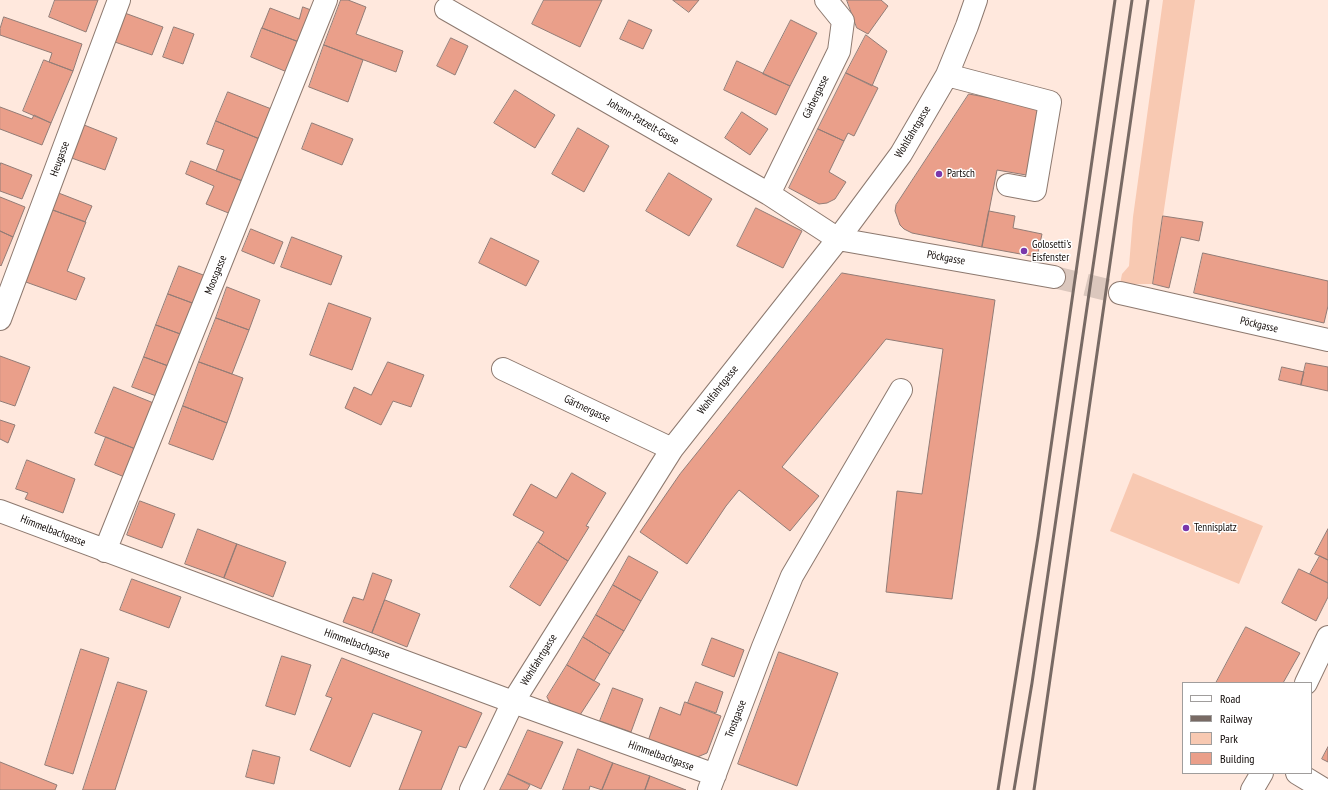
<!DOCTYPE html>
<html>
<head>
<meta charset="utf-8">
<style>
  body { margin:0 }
  #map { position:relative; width:1328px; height:790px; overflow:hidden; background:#ffe8dd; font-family:"PT Sans Narrow",sans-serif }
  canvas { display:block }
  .legend { position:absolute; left:1182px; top:682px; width:130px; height:92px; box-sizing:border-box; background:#fff; border:1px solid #a09d9c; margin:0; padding:5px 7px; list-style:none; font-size:12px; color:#110a07 }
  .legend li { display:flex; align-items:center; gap:8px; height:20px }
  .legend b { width:20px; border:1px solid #a09d9c }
</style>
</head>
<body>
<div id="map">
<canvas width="1328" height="790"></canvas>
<ul class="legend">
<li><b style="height:5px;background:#fff"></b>Road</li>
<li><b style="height:5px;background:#786a64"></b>Railway</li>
<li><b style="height:11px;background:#f8c9b2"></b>Park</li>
<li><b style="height:11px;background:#ea9f8a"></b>Building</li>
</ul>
</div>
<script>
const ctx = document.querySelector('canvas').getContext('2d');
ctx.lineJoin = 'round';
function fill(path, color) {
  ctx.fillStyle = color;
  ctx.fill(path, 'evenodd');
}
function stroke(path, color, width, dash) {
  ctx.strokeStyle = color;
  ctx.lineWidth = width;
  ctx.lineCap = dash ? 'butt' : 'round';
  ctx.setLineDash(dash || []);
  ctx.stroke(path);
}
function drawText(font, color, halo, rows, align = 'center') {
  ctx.font = font + ' "PT Sans Narrow",sans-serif';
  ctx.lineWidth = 3;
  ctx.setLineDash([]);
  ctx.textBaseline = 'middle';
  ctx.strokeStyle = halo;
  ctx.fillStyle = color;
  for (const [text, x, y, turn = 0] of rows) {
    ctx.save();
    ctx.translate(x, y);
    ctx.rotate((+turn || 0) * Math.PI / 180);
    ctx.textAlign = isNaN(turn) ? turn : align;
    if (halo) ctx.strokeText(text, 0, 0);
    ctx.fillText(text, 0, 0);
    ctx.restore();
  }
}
const green = new Path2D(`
  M1163 0H1195L1153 284H1120L1122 274 1129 266 1133 217Z
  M1133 473 1263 526 1239 584 1110 531Z`);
const building = new Path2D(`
  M55 0H98L86 32 49 17Z
  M341 0H348L366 7 356 34 403 51 396 72 324 45Z
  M544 0H602L580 47 532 24Z
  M673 0H699L689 12Z
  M847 0H881L888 6 868 34 857 28Z
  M303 7 311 10 299 42 262 28 270 8 299 19Z
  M122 12 163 27 152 55 112 41Z
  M4 17 82 44 73 71 49 62 52 53 0 35V29Z
  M629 20 652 30 643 49 620 39Z
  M791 20 817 33 790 86 763 74Z
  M174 27 194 34 183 64 163 57Z
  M262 28 299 42 287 72 251 57Z
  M866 35 887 51 872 86 846 73Z
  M451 38 468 46 455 75 437 66Z
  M324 45 363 60 348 102 309 87Z
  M44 60 73 71 51 123 23 111Z
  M737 61 790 86 776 115 724 90Z
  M846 73 878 88 854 136 848 133 844 141 818 129Z
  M515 90 555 115 535 148 494 123Z
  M228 92 274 110 262 140 216 121Z
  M969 94 1043 108 1032 176 997 170 982 247 912 233 904 229 900 225 895 211 896 205Z
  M0 107 32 119 34 115 51 123 42 145 0 129Z
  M742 112 768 129 750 155 725 138Z
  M216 121 262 140 245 182 216 171 224 150 207 144Z
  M79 123 117 138 105 170 66 156Z
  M312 123 353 139 342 165 302 149Z
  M578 128 609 146 584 192 552 174Z
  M818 129 844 141 829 172 846 182 835 199 827 203 819 204 789 188Z
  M191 161 245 182 231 214 206 204 214 186 186 174Z
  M1 163 32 175 22 199 0 191V167Z
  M669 173 712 199 689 236 646 211Z
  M56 192 92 206 85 222 50 209Z
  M0 197 25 207 13 237 0 231Z
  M756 208 802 231 783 268 737 246Z
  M50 209 86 222 67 271 85 278 76 300 23 281Z
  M989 211 1015 216 1013 228 1042 234 1037 257 982 247Z
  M1163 216 1203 222 1199 241 1181 237 1169 288 1153 284Z
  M251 229 283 242 274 264 242 251Z
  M0 231 13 237 1 266 0 265Z
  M292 237 342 256 331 285 281 267Z
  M491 238 539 261 526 286 479 263Z
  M1203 253 1328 281V306L1324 323 1194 293Z
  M179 266 206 276 195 304 168 294Z
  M842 273 995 300 952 599 886 592 897 491 922 494 943 349 886 339 782 467 819 496 790 531 739 490 726 506 687 564 640 532 680 474Z
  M227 287 260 300 249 330 216 318Z
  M168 294 195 304 183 335 156 325Z
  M329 303 371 318 352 370 310 355Z
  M216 318 249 330 232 374 199 362Z
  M156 325 183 335 171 367 144 357Z
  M0 356 30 367 15 406 0 401Z
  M144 357 171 367 159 397 132 387Z
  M199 362 243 378 227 423 183 406Z
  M388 362 424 375 411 407 393 401 381 425 345 408 354 387 371 395Z
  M1306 363 1328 367V391L1301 385Z
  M1282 367 1304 372 1301 385 1279 380Z
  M114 387 156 404 138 450 95 433Z
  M183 406 227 423 213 460 169 444Z
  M0 420 15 425 8 443 0 439Z
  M106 437 138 450 127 478 95 465Z
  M27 460 75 479 63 513 25 499 28 493 16 489Z
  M572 473 606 493 586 526 589 527 568 561 538 542 544 532 513 515 531 484 556 498Z
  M140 501 175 514 162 548 127 535Z
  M198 529 237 544 224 578 185 564Z
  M1328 529V560L1315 554Z
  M538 542 568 561 540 606 510 587Z
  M237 544 286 562 273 597 224 578Z
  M629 556 658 572 641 601 613 585Z
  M1320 556 1328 560V583L1310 574Z
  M1299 569 1328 583V597L1316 621 1282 603Z
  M373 573 392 580 372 633 343 622 353 597 363 600Z
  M132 579 181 597 169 628 120 610Z
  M613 585 641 601 624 631 596 615Z
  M385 600 420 614 407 647 372 633Z
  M596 615 624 631 610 654 583 637Z
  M1246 627 1300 653 1283 683H1216Z
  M583 637 610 654 594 681 567 665Z
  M712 638 744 650 734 677 702 665Z
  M81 649 109 658 73 774 45 765Z
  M779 652 838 673 797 786 738 764Z
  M282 656 311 665 295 715 266 706Z
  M342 658 482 713 466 748 459 746 441 790H399L422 731 373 713 350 767 310 750 332 698 326 696Z
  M567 665 600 684 580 715 550 703 547 697Z
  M118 682 147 691 115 790H83Z
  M696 682 723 692 716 713 688 703Z
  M613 688 643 699 631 732 600 721Z
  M685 702 721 716 707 753 695 758 648 741 660 707 680 715Z
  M528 730 563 742 541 789 508 774Z
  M1328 747V762L1322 759Z
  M578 749 613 763 602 790 590 786 589 790H563Z
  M253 750 280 757 274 784 246 777Z
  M0 762 57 785 55 790H0Z
  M613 763 650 776 645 790H602Z
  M508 774 530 785 527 790H500Z
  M650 776 686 790H645Z`);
const minorTunnel = new Path2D(`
  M1054 277 1120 293`);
const minor = new Path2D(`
  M446 9 769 194 838 239 1054 277
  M947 75 1050 102 1035 190 1008 185
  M769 194 839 51 843 21 826 0
  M1120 293 1328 340
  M0 319 119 0
  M503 369 672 449
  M0 511 513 702 715 775
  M105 551 326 0
  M1306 683 1328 637
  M1297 773 1325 790
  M471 790 513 702 672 449 838 239 901 154 947 75 967 26 976 0
  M709 790 763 647 792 576 901 390
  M1252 790 1262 773`);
const rail = new Path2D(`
  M998 790 1038 537 1115 0
  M1014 790 1032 683 1132 0
  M1034 790 1148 0`);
const markers = [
  [939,174,4,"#7a37ab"],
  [1024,251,4,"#7a37ab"],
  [1186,528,4,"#7a37ab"]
];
const streetNames = [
  ["Gärbergasse",816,97,-64],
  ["Johann-Patzelt-Gasse",643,122,30],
  ["Wohlfahrtgasse",913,132,-59],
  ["Heugasse",60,159,-70],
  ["Pöckgasse",946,258,10],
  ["Moosgasse",216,275,-68],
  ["Pöckgasse",1259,325,13],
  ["Wohlfahrtgasse",718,390,-52],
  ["Gärtnergasse",587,409,25],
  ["Himmelbachgasse",53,531,21],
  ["Himmelbachgasse",357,644,20],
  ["Wohlfahrtgasse",539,660,-58],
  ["Trostgasse",736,719,-69],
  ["Himmelbachgasse",661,756,20]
];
const poiNames = [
  ["Partsch",947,174],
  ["Golosetti's",1032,245],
  ["Eisfenster",1032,258],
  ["Tennisplatz",1194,528]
];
fill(green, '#f8c9b2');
fill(building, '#ea9f8a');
stroke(building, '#927c76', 1);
stroke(minorTunnel, '#dbc7bd', 22, [22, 11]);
stroke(minor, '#8d796f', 24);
stroke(minor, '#fff', 22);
stroke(rail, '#786a64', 3);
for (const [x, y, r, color] of markers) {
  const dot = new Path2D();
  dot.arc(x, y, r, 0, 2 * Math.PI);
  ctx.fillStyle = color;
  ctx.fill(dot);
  stroke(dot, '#fff', 1.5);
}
drawText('11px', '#110a07', '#fff', streetNames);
drawText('11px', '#110a07', '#fff', poiNames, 'left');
</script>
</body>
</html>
